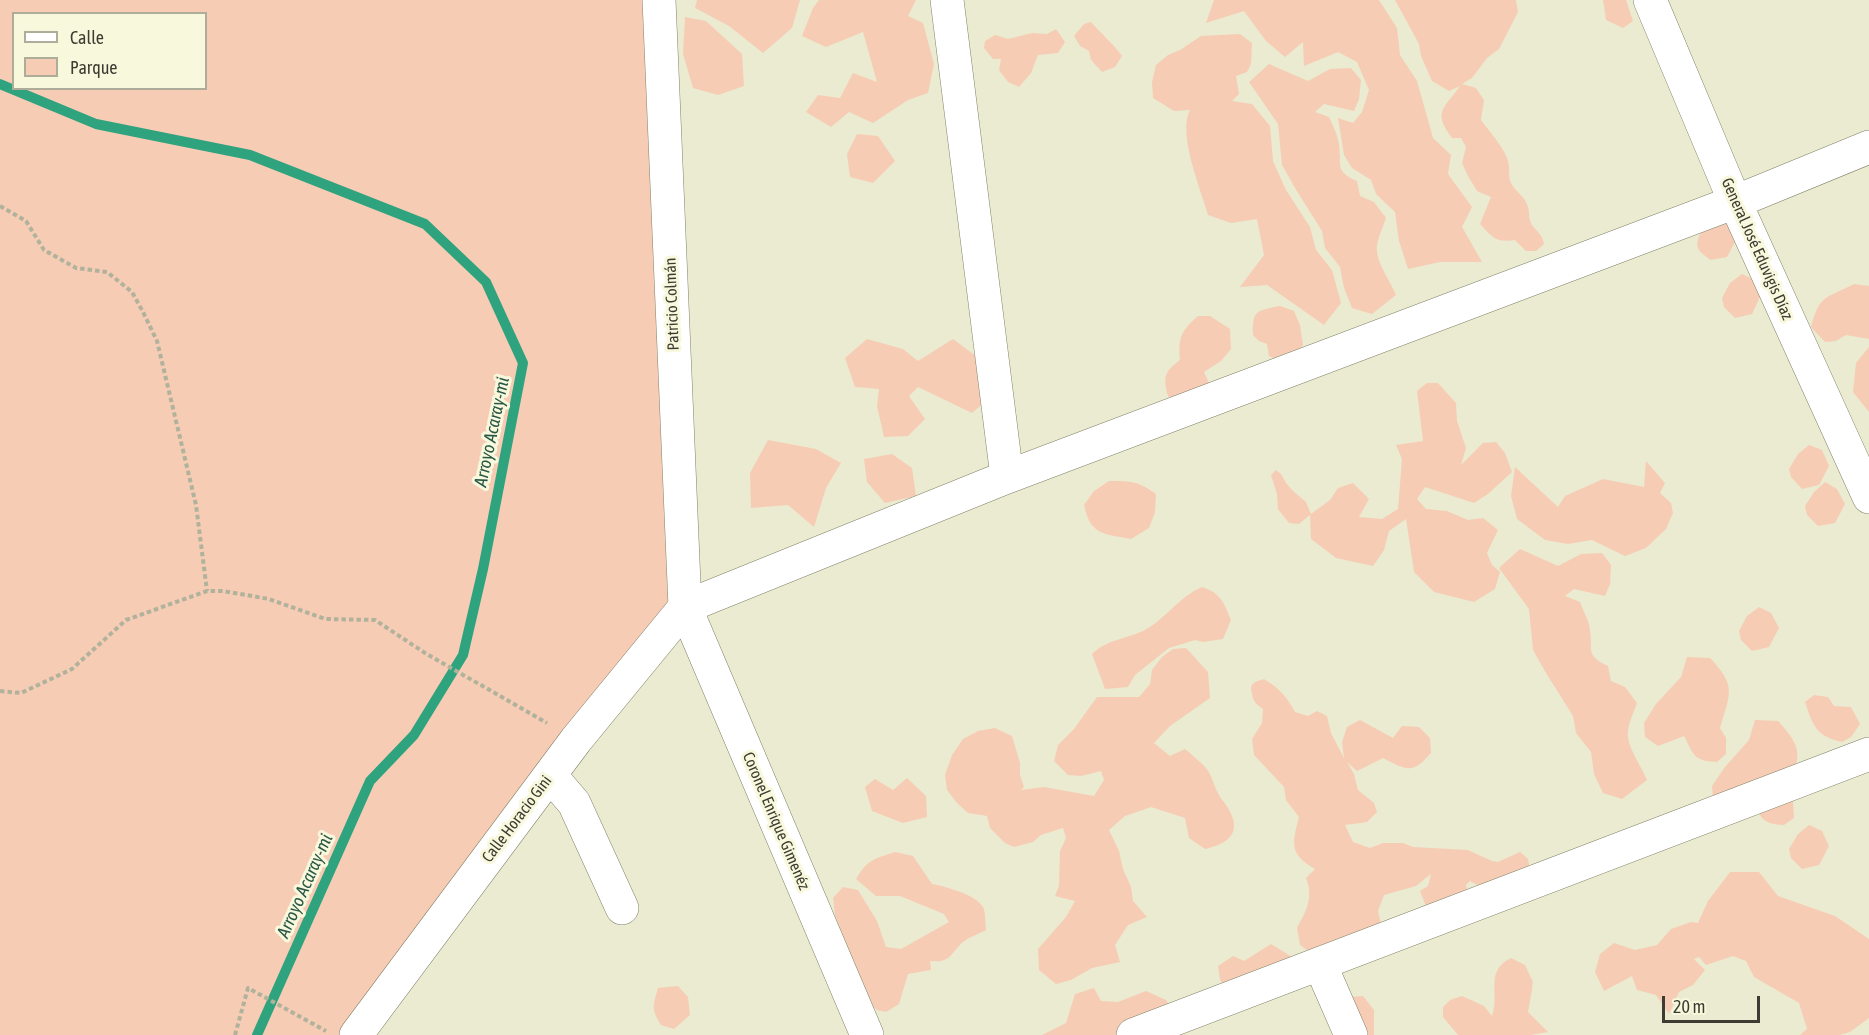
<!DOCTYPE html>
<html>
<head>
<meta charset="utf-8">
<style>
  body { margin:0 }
  #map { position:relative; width:1869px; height:1035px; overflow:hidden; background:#eaebd0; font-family:"Asap Condensed",sans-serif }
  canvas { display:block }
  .legend { position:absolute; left:12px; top:12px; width:195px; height:78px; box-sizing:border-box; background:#f8f8dd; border:2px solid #adad99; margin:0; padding:8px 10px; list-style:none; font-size:18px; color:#3c3c32 }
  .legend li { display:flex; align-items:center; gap:12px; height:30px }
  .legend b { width:30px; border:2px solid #adad99 }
  .scale { position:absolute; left:1662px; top:996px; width:98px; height:27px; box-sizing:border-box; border:3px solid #3c3c32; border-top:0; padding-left:8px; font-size:18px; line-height:21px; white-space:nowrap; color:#3c3c32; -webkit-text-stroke:4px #f8f8dd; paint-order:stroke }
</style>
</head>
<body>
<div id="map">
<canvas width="1869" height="1035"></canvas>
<ul class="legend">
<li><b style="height:8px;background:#fff"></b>Calle</li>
<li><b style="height:16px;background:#f7ccb5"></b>Parque</li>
</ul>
<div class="scale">20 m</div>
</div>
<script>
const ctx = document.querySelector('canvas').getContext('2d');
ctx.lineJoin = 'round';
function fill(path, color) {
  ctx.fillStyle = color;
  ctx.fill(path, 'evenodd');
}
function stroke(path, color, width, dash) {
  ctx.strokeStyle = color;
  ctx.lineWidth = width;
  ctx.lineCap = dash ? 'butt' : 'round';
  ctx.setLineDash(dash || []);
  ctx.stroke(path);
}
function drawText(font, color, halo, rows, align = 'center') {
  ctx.font = font + ' "Asap Condensed",sans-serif';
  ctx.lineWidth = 6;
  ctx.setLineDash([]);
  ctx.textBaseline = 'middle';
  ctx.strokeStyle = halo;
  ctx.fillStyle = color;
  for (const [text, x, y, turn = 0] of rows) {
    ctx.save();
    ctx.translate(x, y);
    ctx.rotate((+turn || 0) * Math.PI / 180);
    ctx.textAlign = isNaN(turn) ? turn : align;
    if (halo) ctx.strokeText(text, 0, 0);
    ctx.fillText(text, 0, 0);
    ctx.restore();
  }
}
const green = new Path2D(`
  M0 0H653L692 605 356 1035H0ZM14 14H206V88H14Z
  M697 0H800L792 28 763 53 729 26 695 8Z
  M819 0H916L908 16 923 23 934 64 928 93 908 100 873 123 849 112 831 127 806 112 818 95 840 98 853 73 877 82 863 32 826 47 802 36 813 8Z
  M1214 0H1379L1397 28 1400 55 1417 81 1433 138 1451 155 1448 174 1472 207 1462 227 1482 262H1440L1408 269 1399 241 1395 212 1376 194 1371 180 1352 168 1344 155 1338 118 1353 123 1362 112 1369 90 1357 62 1338 52 1304 66 1303 42 1285 57 1266 41 1244 11 1206 23Z
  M1395 0H1516L1518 12 1499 49 1487 58 1472 78 1462 84 1476 88 1484 100 1481 120C1489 131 1502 145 1507 158 1511 167 1507 177 1512 185 1518 194 1524 195 1528 207 1530 214 1528 218 1532 225 1537 232 1542 234 1544 244L1536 251H1526L1515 240C1496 243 1493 238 1480 224L1491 197 1477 191 1468 176 1462 163 1466 147 1461 138H1452C1432 111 1444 109 1460 86L1449 91 1432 81 1421 56 1419 44Z
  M1603 0H1626L1633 21 1623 28 1606 20Z
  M685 17 706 21 742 54 744 86 718 95 693 88 683 54Z
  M1091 22C1101 34 1113 43 1122 56L1115 67 1102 72 1091 60 1089 51 1080 46 1074 36 1084 24Z
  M1056 29 1065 42 1058 53 1038 55 1031 73 1019 87 1008 82 999 70 1001 59H993L984 48 985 41 995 35 1008 39 1032 33 1047 34Z
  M1240 34 1252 43 1251 64 1247 72 1236 76 1239 94 1232 101 1252 104 1270 126 1273 161 1286 190 1310 227 1316 250 1332 270 1341 303 1324 325 1267 285 1240 287 1264 255 1257 219 1231 223 1208 215C1201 190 1177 133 1190 110L1174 111 1153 98 1152 82 1156 65 1168 55 1180 50 1201 36Z
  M1269 64 1308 81 1330 69 1351 68 1361 80 1359 99 1354 111 1324 104 1315 112 1329 117C1333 126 1338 135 1339 145 1342 165 1334 171 1357 181L1360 196 1374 202 1386 218C1383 227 1378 237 1377 246 1375 261 1390 280 1396 295L1372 314 1352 308 1344 288 1340 267 1325 248 1322 231 1295 188 1282 165 1278 124 1249 82Z
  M857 134 878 136 895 161 873 183 850 177 847 154Z
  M1718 216 1730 223 1737 238 1727 257 1710 260C1707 257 1701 253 1699 250 1692 237 1709 223 1718 216Z
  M1742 274 1755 280 1761 295 1752 314 1735 318 1724 307 1722 298 1730 283Z
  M1854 284 1869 286V339L1846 335 1836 341 1825 342 1811 327C1820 293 1826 299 1854 284Z
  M1280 306 1294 311 1300 325 1303 345 1294 356 1278 360 1269 356 1267 344 1259 341 1253 335C1252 309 1257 311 1280 306Z
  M1198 316H1210L1230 329 1231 349 1221 361 1204 372 1212 390 1187 409 1168 396C1163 377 1164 372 1180 360 1178 338 1181 331 1198 316Z
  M867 339 903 349 918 361 953 339 980 359 985 402 972 413 918 387 909 396 925 419 908 436 884 437 877 406 879 389 855 387 845 358Z
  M1869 347V412L1853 392 1856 363Z
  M1427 383H1438L1456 403 1457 421 1466 448 1461 465 1483 443 1496 442 1505 453 1512 472 1488 494 1474 503 1425 487 1417 499 1426 509 1447 511 1468 520 1483 518 1498 530 1487 553 1492 565 1500 572 1495 589 1474 602 1434 592 1414 572 1406 519 1389 531 1384 550 1373 566 1336 558 1311 539 1310 515 1299 524 1289 523 1278 509 1277 494 1271 475 1276 470 1281 474 1286 483 1293 491 1306 502 1311 514 1330 500 1338 488 1353 483 1369 499 1359 517 1382 519 1398 509 1402 459 1396 445 1423 441 1417 391Z
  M768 440 816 449 841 463 826 488 814 527 788 505 751 508 750 473Z
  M1809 445 1822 450 1829 466 1819 485 1802 489 1791 477 1789 469 1798 454Z
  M892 454 912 468 916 496 885 503 867 482 864 459Z
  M1646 461 1665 483 1660 493 1671 503 1673 513 1666 529 1646 548 1625 556 1592 540 1568 544 1545 540 1517 519 1511 496 1515 467 1558 507 1565 496 1603 479 1644 487Z
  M1109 481C1131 481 1138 481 1156 494L1155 512 1149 528 1131 539C1104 534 1090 535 1084 505L1094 491Z
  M1825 482 1837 489 1845 504 1835 523 1818 526 1807 515 1805 506 1814 492Z
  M1520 549 1558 566 1581 554 1602 553 1611 565 1610 584 1605 596 1574 589 1565 596 1580 602C1583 611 1589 620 1590 630 1593 651 1585 655 1608 666L1611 681 1625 687 1637 703C1634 712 1629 722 1628 731 1626 746 1641 765 1647 780L1622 799 1603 793 1594 774 1591 752 1576 733 1573 716 1546 673 1533 650 1529 609 1499 568Z
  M1202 587C1221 593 1224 603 1231 620L1223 639 1203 642 1195 640 1169 648 1135 675 1128 687 1105 689 1092 654C1108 638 1132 639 1150 627 1169 614 1181 596 1202 587Z
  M1759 607 1771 613 1779 628 1769 647 1752 651 1741 640 1739 631 1747 616Z
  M1186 648 1208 672 1210 698 1170 726 1154 743 1170 756 1185 749C1192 755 1200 761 1206 768 1212 775 1213 784 1218 793 1220 798 1225 803 1228 808 1243 833 1228 844 1205 849L1189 838 1185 818 1151 807 1125 816 1109 830 1119 851 1123 869 1131 887 1133 901 1147 917 1128 925 1115 945 1120 962 1092 968 1071 980 1056 984 1039 970 1038 949 1066 917 1075 901 1055 896 1059 886 1060 851 1066 838 1063 828 1041 835 1033 842 1014 847 1005 843 990 828 987 816 968 813 957 803 947 790 945 775 952 755 963 739 978 731 995 728 1012 736 1020 763V775L1024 787 1021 790 1044 787 1094 796 1104 780 1101 771 1081 776 1068 775 1054 761 1058 745 1074 729 1097 697H1139L1150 684 1152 670 1162 657 1173 649Z
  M1687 657 1710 658C1737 686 1730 694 1720 728L1726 738V754L1717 762C1693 761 1694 755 1684 736L1658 746 1645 737 1644 723 1656 704 1681 677Z
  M1264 679C1279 688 1287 697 1295 712L1308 716 1317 711 1327 716 1331 733 1344 758 1342 742 1347 727 1360 720 1393 738 1402 726 1419 727 1430 738 1431 753C1412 775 1407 770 1383 758L1357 771 1347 762 1354 774 1358 790 1374 803 1377 812 1367 822 1345 825 1353 842 1370 848 1383 843H1403L1413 847 1468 850 1492 861 1498 862 1520 852 1528 859 1530 870 1483 888 1470 881 1466 885 1467 893 1426 906 1420 891 1428 886 1431 874 1416 886 1384 895 1378 911 1381 924 1312 954 1300 945 1297 928C1306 911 1314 898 1306 878L1315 869C1289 854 1292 844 1299 817L1286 800 1284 787 1254 755 1252 739 1262 723 1263 709C1253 703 1252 698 1251 686L1255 682Z
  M1814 695 1828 697 1834 706 1851 707 1860 724 1851 737 1842 742C1816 736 1813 726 1805 702Z
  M1755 720 1778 721C1806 751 1798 756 1789 791L1793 801 1794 818 1784 825C1761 824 1762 818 1751 799H1713L1712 786 1725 767 1749 740Z
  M907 778 926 796 927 817 903 823 872 811 865 787 875 779 893 790Z
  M1809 825 1822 831 1829 846 1819 865 1802 869 1791 858 1789 849 1798 834Z
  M895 852 913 856 932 884C946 887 975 894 983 907 986 913 985 923 986 930 979 934 969 937 963 942 950 954 951 963 930 961L931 970 908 974 899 1004 886 1012 877 1010 867 1001 835 915 833 898 843 887 858 890 877 921 886 947 901 949 949 922 944 914 900 896H876L856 879C868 859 874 859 895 852Z
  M1730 872H1759L1778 896 1835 916 1869 939V1018L1850 1032 1839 1035H1800L1807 1029 1799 1003 1754 977 1746 961 1733 956 1706 965 1699 957 1694 959 1705 970 1693 985 1679 992 1669 1014 1656 995 1637 990 1632 976 1604 991 1595 972 1600 954 1614 943 1635 950 1657 945 1671 929 1691 922 1698 923 1708 901Z
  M1271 944 1292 957 1226 989 1220 980 1218 966 1233 956 1244 961Z
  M1511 958 1525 965 1533 982 1531 988 1533 984 1528 1012 1548 1032 1530 1035H1458L1443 1017V1007L1450 1000 1462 996 1484 1006 1492 1016C1500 994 1484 971 1511 958Z
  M678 986 688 997 690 1015 674 1029 661 1025C651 1009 653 1006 658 988Z
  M1094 988 1101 1001 1118 1002 1146 991 1166 1000 1184 1029 1183 1035H1042L1066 1023 1075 994Z
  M1363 996 1374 1010V1035H1339L1350 997Z`);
const stream = new Path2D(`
  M0 84 96 124 250 155 425 224 486 282 523 363 483 569 463 655 414 735 370 781 257 1035`);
const path = new Path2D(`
  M0 206 26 221 44 250 76 268 107 272 132 292 143 312 157 341 196 505 207 591
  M0 691 21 693 72 669 126 620 207 591H223L269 599 325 619 375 620 425 653 547 723
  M235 1035 248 988 326 1031`);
const minor = new Path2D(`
  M659 0 685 607 867 1035
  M947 0 1007 477
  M1650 0 1735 202 1869 497
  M550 775 574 803 622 908
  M1320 964 1351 1035
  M356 1035 576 740 685 607 1007 477 1735 202 1869 147
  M1133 1035 1869 754`);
const streetNames = [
  ["General José Eduvigis Díaz",1757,249,66],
  ["Patricio Colmán",672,304,-92],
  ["Calle Horacio Gini",517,819,-53],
  ["Coronel Enrique Gimenéz",776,821,67]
];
const waterNames = [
  ["Arroyo Acaray-mi",492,432,-78],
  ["Arroyo Acaray-mi",305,886,-66]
];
fill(green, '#f7ccb5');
stroke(stream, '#2fa37e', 10);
stroke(minor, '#818269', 34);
stroke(path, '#b1b29c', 4, [4.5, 3]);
stroke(minor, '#fff', 33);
drawText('16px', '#3c3c32', '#f8f8dd', streetNames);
drawText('italic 18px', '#295746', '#f8f8dd', waterNames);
</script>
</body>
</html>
